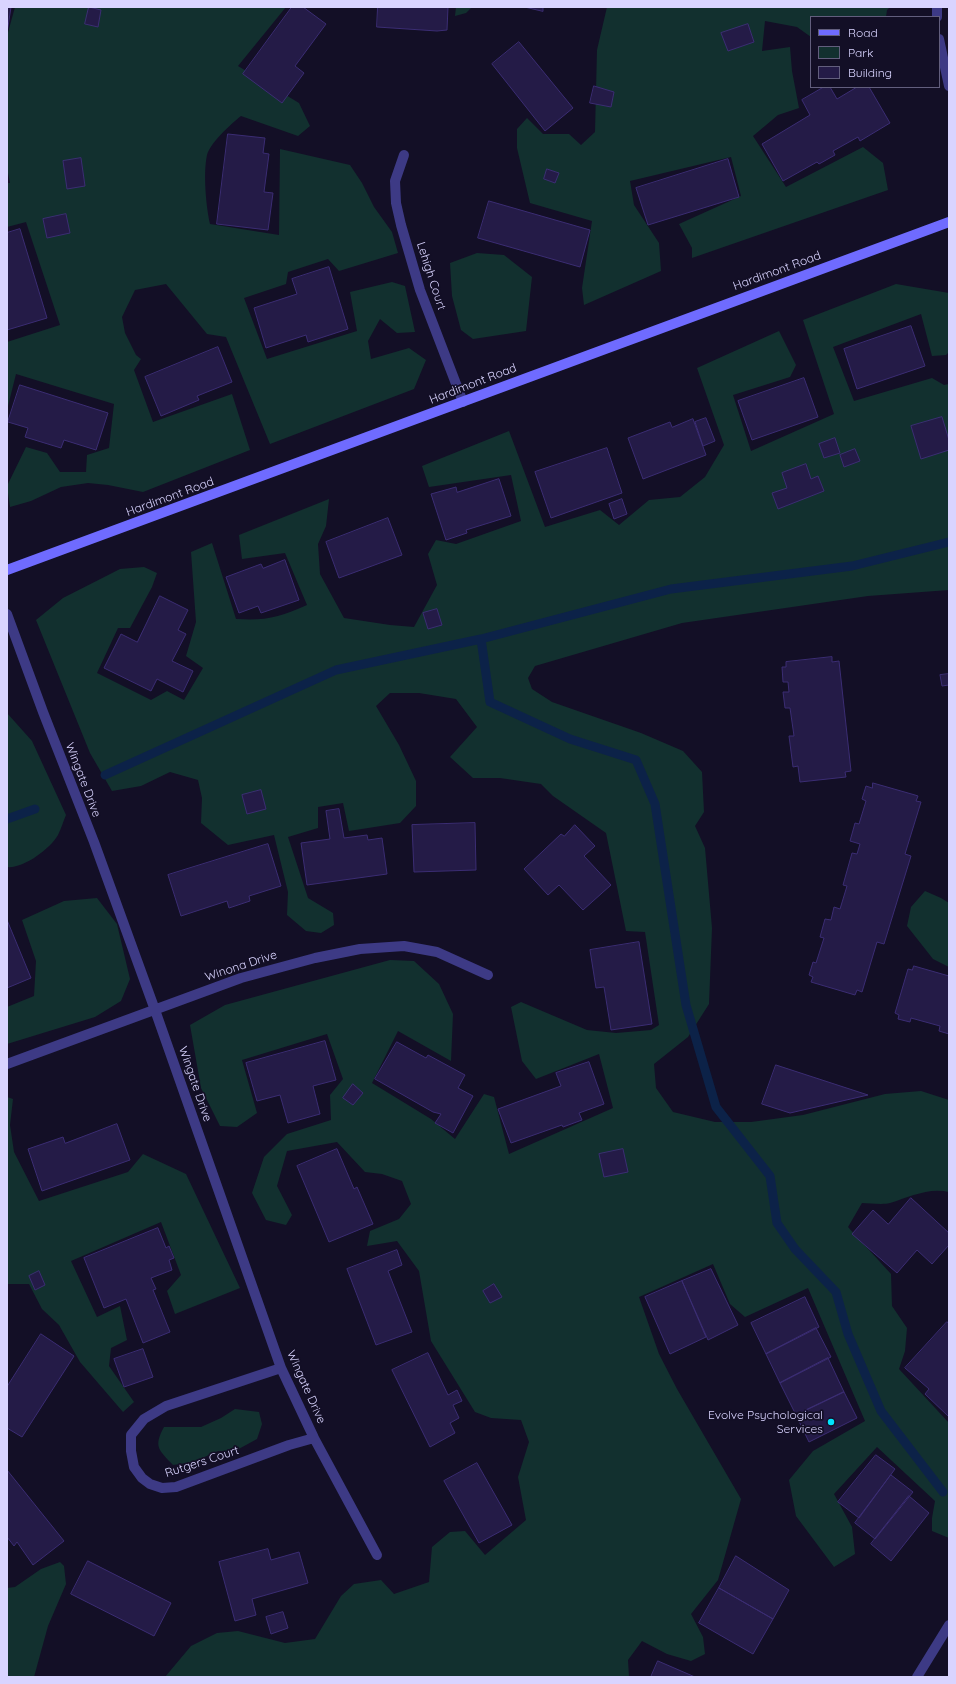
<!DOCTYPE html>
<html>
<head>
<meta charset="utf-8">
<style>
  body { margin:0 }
  #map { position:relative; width:956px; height:1684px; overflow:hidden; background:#130f26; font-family:Quicksand,sans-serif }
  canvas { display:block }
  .frame { position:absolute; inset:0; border:8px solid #d9d4ff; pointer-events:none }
  .legend { position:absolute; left:810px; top:16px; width:130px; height:72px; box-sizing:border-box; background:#130f26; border:1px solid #625e7d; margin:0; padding:5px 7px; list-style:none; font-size:12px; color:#d9d4ff }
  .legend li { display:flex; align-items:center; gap:8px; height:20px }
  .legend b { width:20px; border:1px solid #625e7d }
</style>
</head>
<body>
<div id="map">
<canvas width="956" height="1684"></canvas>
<div class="frame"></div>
<ul class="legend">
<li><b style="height:5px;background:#6f6bff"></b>Road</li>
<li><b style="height:11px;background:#12302f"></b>Park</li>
<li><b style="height:11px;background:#241b47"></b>Building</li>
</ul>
</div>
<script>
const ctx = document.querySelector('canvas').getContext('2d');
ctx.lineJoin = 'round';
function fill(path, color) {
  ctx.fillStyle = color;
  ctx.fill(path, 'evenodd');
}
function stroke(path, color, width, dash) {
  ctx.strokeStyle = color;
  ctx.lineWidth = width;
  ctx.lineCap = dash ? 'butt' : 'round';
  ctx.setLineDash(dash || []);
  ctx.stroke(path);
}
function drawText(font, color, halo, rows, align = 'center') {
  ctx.font = font + ' Quicksand,sans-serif';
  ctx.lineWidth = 3.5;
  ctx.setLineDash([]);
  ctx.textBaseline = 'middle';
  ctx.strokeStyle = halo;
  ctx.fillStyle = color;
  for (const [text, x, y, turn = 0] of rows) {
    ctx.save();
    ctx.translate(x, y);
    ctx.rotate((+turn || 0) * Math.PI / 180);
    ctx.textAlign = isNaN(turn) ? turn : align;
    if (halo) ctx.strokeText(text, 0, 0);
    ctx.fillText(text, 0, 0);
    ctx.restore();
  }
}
const green = new Path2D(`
  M15 7H286L238 66 299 103 310 126 298 136 241 116C231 124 210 143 207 155 203 173 206 206 210 224L279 235 280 149 350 165 362 183 374 207 392 232 398 253 339 271 328 259 288 272 286 284 244 298 267 359 357 331 350 292 392 282 405 286 415 332 397 333 380 319 368 341 371 359 409 348 426 360 414 389 270 444 226 337 207 334 166 284 135 290 122 317 125 333 136 355 141 359 134 370 153 422 232 394 250 450 143 492 108 485 88 483 61 487 31 501 10 507 7 486 26 447 47 453 60 472H86L87 455 109 448 114 404 16 374 7 410V342L60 325 26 222 7 227V183H10L7 168V36Z
  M456 7H472L466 13 455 16Z
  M607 7H890L887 10 886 17H811V37L797 27 765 21 762 51 790 47 792 71 799 108 778 115 753 136 786 187 863 147 883 163 888 190 692 258V248L679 224 741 196 731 157 630 181 634 205 659 243 661 271 584 305 582 288 592 221 530 203 517 148V129L527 118 543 134H569L581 145 595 132 597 50Z
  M477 253 504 255 532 277 526 331 473 339 461 330 452 296 450 263Z
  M896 284 949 293V352L946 355 932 356 921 314 833 347 854 401 932 378 944 385 949 384V590L868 596 682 623 535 666 528 678 532 689 552 702 641 733 683 751 702 772 704 812 695 826 705 848 712 928 709 1004 688 1037 654 1064 656 1088 673 1112 715 1122H751L803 1115 885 1094 921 1091 949 1100V1192C929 1187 909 1197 890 1203 882 1205 870 1203 862 1203L848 1227 891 1274 892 1306 907 1328 905 1351 899 1369 949 1423V1538L932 1531V1518L935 1501 877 1447 834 1494 852 1527 855 1554 834 1567 796 1516 789 1480 813 1451 865 1421 808 1288 745 1317 730 1304 713 1264 639 1297 659 1354 677 1389 741 1499 718 1580 691 1614 703 1637 705 1654 691 1661 667 1654 642 1641 628 1660 629 1677H165L191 1646 217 1633 238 1631 285 1643 315 1639 341 1596 354 1584 381 1580 394 1594 429 1582 432 1547 450 1532 465 1531 485 1555 526 1520 518 1477 529 1442 521 1420 491 1418 475 1412 431 1341 419 1271 397 1241 367 1246 370 1231 399 1219 411 1204 402 1181 382 1174 365 1172 337 1142 287 1151 277 1186 292 1215 286 1225 266 1220 252 1193 264 1157 287 1134 331 1120 330 1095 343 1079 327 1034 242 1060 257 1113 237 1127 220 1126 201 1088 190 1025 225 1005 390 960 414 961 439 984 453 1014 451 1061 398 1031 372 1083 431 1119 455 1139 484 1094 494 1097 509 1154 613 1108 599 1054 536 1079 522 1061 511 1007 521 1002 587 1030 616 1033 651 1030 659 1025 645 932 626 931 606 833 553 796 541 784 500 778H473L450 757 477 727 456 699 419 693H390L376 706 399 745 416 781V806L400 823 349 831 343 803 318 807V828L288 837 308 898 333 913 334 925 321 933 306 931 287 915 288 892 274 835 228 845 201 823 202 798 198 780 170 772 141 786 112 791 90 753 36 620 63 598 120 569 144 567 157 573 152 587 130 628H118L97 673 151 700 167 691 184 700 203 668 186 656 196 622 191 552 212 543 236 619C266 621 280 617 307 605L285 553 242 559 239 535 329 499 326 526 318 544 320 574 344 618 390 625 414 627 437 585 428 554 436 540 456 544 521 521 511 475 429 487 422 466 509 431 545 527 600 510 619 525 649 500 680 497 705 477 724 445 697 368 779 331 796 365 790 377 733 395 751 451 834 414 803 320Z
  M7 713 32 741 66 815C63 822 61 829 58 835 50 849 23 869 7 867Z
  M925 891 941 898 949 903V967L933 959 907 926 911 907Z
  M97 898 117 924 130 979 121 1001 95 1017 7 1044V1007L34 996 36 961 22 920 64 901Z
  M7 1097 13 1099 10 1125 14 1152 39 1201 128 1172 143 1154 186 1174 240 1288 175 1314 167 1291 181 1275 161 1222 71 1261 97 1317 120 1306 127 1340 111 1348 109 1366 134 1402 123 1412 80 1362 59 1325 42 1309 29 1284H7Z
  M235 1409 259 1412 262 1424 257 1439 235 1451H218L193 1462 173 1465C159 1450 153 1447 164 1427H201L221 1418Z
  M60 1562 64 1566 66 1584 48 1626 34 1677H7V1588L15 1587 41 1569Z`);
const stream = new Path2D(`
  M481 639 490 702 570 739 636 760 655 804 686 1005 716 1107 770 1176 777 1223 795 1249 836 1292 848 1334 881 1411 943 1492
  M105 775 336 670 481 639 671 589 852 566 949 542
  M7 819 35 809`);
const building = new Path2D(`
  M7 7H11L7 33Z
  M89 7 101 10 98 27 85 24Z
  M292 7H303L326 24 295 66 304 73 282 103 243 74Z
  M378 7H448L447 30 437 31 377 27Z
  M525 7H543V11Z
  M748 24 754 42 728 51 721 33Z
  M519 42 573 108 545 131 492 64Z
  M594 86 614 92 611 107 590 103Z
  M824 87H830L837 99 857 87H869L890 123 860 141 858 137 833 151 835 155 819 164 817 162 783 181 762 144 810 115 802 100Z
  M228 134 265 138 263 153 269 154 264 192 273 193 268 230 217 224Z
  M81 158 85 186 67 189 63 161Z
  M728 159 739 197 648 225 636 188Z
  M547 169 559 173 555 183 544 179Z
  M489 201 590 230 580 267 478 238Z
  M66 214 70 233 47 238 43 219Z
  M20 229 47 318 7 330V233Z
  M329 267 348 329 308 342 306 335 266 348 254 308 297 294 292 279Z
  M911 326 925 366 857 389 844 349Z
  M218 347 232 382 197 396 199 400 161 416 145 377Z
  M804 378 818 417 752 440 738 401Z
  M20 385 108 413 96 450 64 440 61 448 25 437 28 428 8 422Z
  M942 417 949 440V450L921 459 911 426Z
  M706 418 715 441 703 446 695 422Z
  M693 419 706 455 643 479 628 438 670 422 672 427Z
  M835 438 840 453 824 458 819 444Z
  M607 448 622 493 551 518 535 472Z
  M855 449 860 461 844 467 840 455Z
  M806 464 811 479 818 476 824 491 778 509 772 493 787 488 782 473Z
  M499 479 511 516 466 530 467 533 446 540 431 494 456 487 457 492Z
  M622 499 627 514 614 519 609 504Z
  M388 518 402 555 339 578 326 542Z
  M285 560 299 600 261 613 258 606 239 613 226 577 261 564 263 568Z
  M160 596 188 610 178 630 186 634 172 661 193 671 183 692 157 679 151 691 104 668 121 634 137 642Z
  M437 609 442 625 428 629 423 613Z
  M832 657V662L839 661 851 771 845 772 846 777 800 782 798 766 793 767 789 736H794L790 708H785L783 692H789L788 682H783L782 667H786V662Z
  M949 674V685L942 686 940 675Z
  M873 783 915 795 918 796 916 801 921 802 905 854 911 856 884 944 877 942 862 992 857 990 855 995 811 982 813 977 809 975 813 962 816 963 824 938 820 937 825 919 831 920 834 907 840 909 847 886 843 885 852 853 857 854 860 844 850 841 855 823 859 824 866 801 862 799 866 786 872 788Z
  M261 790 266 809 247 814 242 795Z
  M339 809 344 838 367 835 368 840 382 838 387 874 307 885 301 843 330 839 326 811Z
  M475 823 476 870 414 872 412 825Z
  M575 825 595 846 584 856 611 885 583 910 559 885 548 895 524 869 561 834 564 836Z
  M268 844 281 886 249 896 250 901 229 908 227 901 181 916 168 875Z
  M7 920 31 978 7 988Z
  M639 942 652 1024 611 1030 604 987 596 988 590 950Z
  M914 966 949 976V1034L939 1031 940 1026 911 1018 910 1022 898 1019 899 1015 895 1013 908 969 912 970Z
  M325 1041 336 1080 313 1086 320 1114 288 1123 280 1095 257 1101 246 1063Z
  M397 1042 426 1058 428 1055 465 1075 458 1088 473 1096 453 1133 435 1123 441 1114 433 1112 375 1079Z
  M589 1062 604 1104 579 1113 582 1120 563 1127 562 1125 511 1143 498 1109 561 1086 556 1073Z
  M776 1065 868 1095 790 1113 762 1104Z
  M353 1084 363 1093 353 1105 343 1098Z
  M117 1124 130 1160 42 1191 28 1149 63 1137 65 1143Z
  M337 1149 354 1189 357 1187 373 1224 329 1242 297 1166Z
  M623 1149 628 1172 604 1177 599 1154Z
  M911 1198 949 1233V1245L932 1264 917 1250 897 1273 852 1234 873 1210 888 1224Z
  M158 1228 166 1248 169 1246 174 1258 169 1260 172 1270 151 1278 156 1289 153 1290 170 1332 143 1343 126 1299 104 1308 84 1258Z
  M397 1250 402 1265 388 1271 412 1332 376 1345 347 1269Z
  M711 1269 738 1325 708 1340 682 1281Z
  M39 1271 45 1285 35 1290 29 1276Z
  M682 1281 706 1337 670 1354 645 1297Z
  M494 1284 502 1297 490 1303 483 1291Z
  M805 1297 819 1327 766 1354 751 1323Z
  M947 1322 949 1323V1417L925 1394 929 1389 905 1368Z
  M816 1328 831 1357 780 1383 766 1354Z
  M41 1334 74 1356 22 1437 7 1428V1387Z
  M143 1349 153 1377 124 1387 114 1359Z
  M428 1353 448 1395 457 1390 462 1401 453 1405 459 1418 450 1423 455 1433 430 1447 392 1370Z
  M828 1358 844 1392 796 1415 780 1383Z
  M844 1392 857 1418 809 1442 796 1415Z
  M876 1455 895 1469 859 1518 838 1502Z
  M477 1463 512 1525 479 1543 444 1481Z
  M7 1470 64 1541 33 1565 17 1542 14 1546 7 1537Z
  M891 1475 913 1492 875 1539 855 1523Z
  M909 1496 929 1513 891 1561 871 1544Z
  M268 1549 271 1560 299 1552 308 1583 252 1599 256 1615 235 1621 219 1562Z
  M736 1556 789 1590 773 1619 719 1588Z
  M88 1561 171 1603 154 1636 71 1594Z
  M719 1588 773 1619 753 1654 699 1623Z
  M283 1612 288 1628 271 1634 266 1617Z
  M658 1661 695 1677H651Z`);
const street = new Path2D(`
  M937 7V17
  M939 39 949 86
  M404 155 395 181 396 203 401 225 420 290 463 402
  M7 614 43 712 94 842 155 1010 281 1368 314 1438 377 1555
  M7 1064 241 978 315 958 360 949 404 946 437 952 488 975
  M281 1368 166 1406 144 1419 131 1435V1451L134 1467 142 1478 150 1484 162 1488 176 1487 289 1445 314 1438
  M917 1677 949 1625`);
const secondary = new Path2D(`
  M7 570 949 222`);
const markers = [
  [831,1422,4,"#00e5ff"]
];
const streetNames = [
  ["Hardimont Road",777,271,-20],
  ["Lehigh Court",431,276,72],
  ["Hardimont Road",473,384,-21],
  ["Hardimont Road",170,497,-20],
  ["Wingate Drive",83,780,69],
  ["Winona Drive",241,966,-18],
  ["Wingate Drive",195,1084,71],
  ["Wingate Drive",306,1387,66],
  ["Rutgers Court",202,1462,-18]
];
const poiNames = [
  ["Evolve Psychological",823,1415],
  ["Services",823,1429]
];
fill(green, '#12302f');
stroke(stream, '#0c2248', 9);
fill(building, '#241b47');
stroke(building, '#3b2d73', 1);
stroke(street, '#3d3a85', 10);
stroke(secondary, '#6f6bff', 10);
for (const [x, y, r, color] of markers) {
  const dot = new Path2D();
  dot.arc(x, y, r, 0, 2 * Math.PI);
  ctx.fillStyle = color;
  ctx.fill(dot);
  stroke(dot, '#130f26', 1.5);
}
drawText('12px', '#d9d4ff', '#130f26', streetNames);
drawText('12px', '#d9d4ff', '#130f26', poiNames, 'right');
</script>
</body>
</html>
